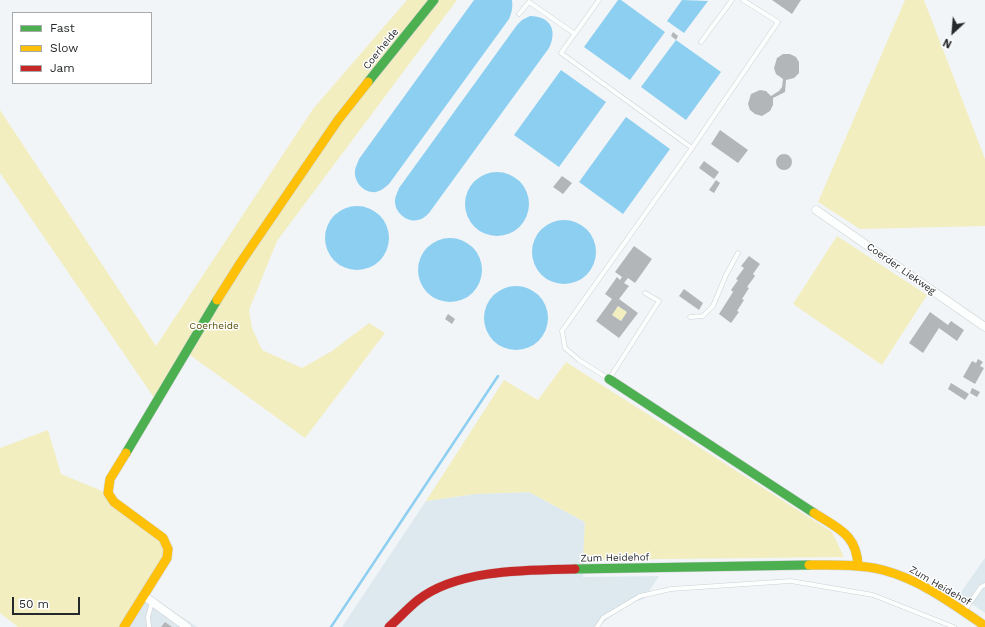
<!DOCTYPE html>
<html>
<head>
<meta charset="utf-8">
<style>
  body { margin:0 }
  #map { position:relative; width:985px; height:627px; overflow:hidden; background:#f1f5f8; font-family:"Work Sans",sans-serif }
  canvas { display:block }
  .legend { position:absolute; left:12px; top:12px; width:140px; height:72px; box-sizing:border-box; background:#fff; border:1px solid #a8a9aa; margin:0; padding:5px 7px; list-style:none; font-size:12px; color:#26292b }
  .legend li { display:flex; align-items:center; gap:8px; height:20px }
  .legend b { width:20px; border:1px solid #a8a9aa }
  .north { position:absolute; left:933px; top:12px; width:40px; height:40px; -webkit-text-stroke:3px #fff; paint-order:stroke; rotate:206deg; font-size:11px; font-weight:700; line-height:16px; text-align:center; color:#26292b }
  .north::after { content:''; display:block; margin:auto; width:14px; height:18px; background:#26292b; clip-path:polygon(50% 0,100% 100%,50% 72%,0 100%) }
  .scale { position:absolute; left:12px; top:597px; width:68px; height:18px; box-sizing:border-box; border:2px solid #26292b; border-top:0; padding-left:5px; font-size:12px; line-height:14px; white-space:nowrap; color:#26292b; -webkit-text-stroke:3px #fff; paint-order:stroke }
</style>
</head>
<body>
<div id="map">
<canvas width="985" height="627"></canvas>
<ul class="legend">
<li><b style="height:5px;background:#4caf50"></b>Fast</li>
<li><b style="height:5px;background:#ffc107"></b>Slow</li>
<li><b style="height:5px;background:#c62828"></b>Jam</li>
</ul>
<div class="north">N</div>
<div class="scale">50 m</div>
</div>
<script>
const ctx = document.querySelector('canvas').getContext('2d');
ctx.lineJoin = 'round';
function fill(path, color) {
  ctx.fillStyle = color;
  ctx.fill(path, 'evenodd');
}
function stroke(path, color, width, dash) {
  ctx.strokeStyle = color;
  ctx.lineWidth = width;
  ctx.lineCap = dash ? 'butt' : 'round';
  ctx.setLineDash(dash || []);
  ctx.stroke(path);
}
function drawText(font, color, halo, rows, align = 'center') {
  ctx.font = font + ' "Work Sans",sans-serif';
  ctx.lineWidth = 3;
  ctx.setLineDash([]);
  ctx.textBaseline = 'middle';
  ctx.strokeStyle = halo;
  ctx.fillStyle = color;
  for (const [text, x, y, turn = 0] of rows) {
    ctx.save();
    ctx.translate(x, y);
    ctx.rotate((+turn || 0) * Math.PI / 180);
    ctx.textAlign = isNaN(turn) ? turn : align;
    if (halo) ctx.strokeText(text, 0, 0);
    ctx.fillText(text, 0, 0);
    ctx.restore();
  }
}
const built = new Path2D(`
  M529 492 585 522 583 577 659 576 644 599 633 602 616 612 598 627H342L426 501 475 494Z
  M985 558V613L959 595Z
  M148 595 197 627H128Z`);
const green = new Path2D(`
  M407 0H457L277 241 249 310 252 328 262 350 302 368 332 351 369 323 385 333 305 438 190 355 157 402 0 173V110L156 346 313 109Z
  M905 0H924L985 159V226L860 229 818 202Z
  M837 236 927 295 882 365 793 304Z
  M618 306 627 312 621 321 612 315Z
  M566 362 832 532 844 557 583 560 585 522 529 492 475 494 426 501 504 380 538 400Z
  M48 430 61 474 102 491 104 497 161 541 166 554 120 627H18L0 613V448Z`);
const water = new Path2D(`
  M474 0H512C513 7 512 12 509 19L389 184C384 188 379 193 372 192 362 191 354 181 355 171 355 167 358 163 359 159Z
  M618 0H621L665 32 630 80 584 47Z
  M682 0 708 1 684 33 667 21Z
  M530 16C550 16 558 30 549 48L429 213C426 216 423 219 418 220 407 223 394 212 395 200 395 196 398 192 399 188L517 25 522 20Z
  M676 40 721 72 686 120 641 87Z
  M561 70 606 102 559 167 514 135Z
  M626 117 670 149 623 214 579 182Z
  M465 204a32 32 0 1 1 64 0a32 32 0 1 1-64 0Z
  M325 238a32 32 0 1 1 64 0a32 32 0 1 1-64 0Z
  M532 252a32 32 0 1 1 64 0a32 32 0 1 1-64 0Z
  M418 270a32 32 0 1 1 64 0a32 32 0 1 1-64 0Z
  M484 318a32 32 0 1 1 64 0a32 32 0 1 1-64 0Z`);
const stream = new Path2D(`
  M331 627 498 376`);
const building = new Path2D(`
  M772 0H801L792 14Z
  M673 32 678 36 676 40 671 36Z
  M783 54H790L796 57 799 62V73L794 78 786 80 785 92 773 98V105L770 111 762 116 755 114 750 110 748 104 751 94 760 90 766 91 771 96 779 91 782 87 783 79 776 74 774 68 777 58Z
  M720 130 748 150 738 163 711 144Z
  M776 162a8 8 0 1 1 16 0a8 8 0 1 1-16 0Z
  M704 161 719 172 714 179 699 168Z
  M562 176 572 183 563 194 553 187Z
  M716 180 720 183 714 193 709 190Z
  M634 246 652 259 635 283 628 278 624 283 629 286 619 299 638 313 619 338 596 321 612 299 605 294 617 277 620 280 622 277 615 272ZM618 306 627 312 621 321 612 315Z
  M749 256 760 264 753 274 755 276 747 287 749 288 742 299 744 300 737 311 739 312 731 323 719 314 733 292 731 290 738 280 736 279 744 268 741 266Z
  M684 289 703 303 699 310 679 296Z
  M930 312 948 325 951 321 964 330 957 341 939 328 923 353 909 343Z
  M448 314 455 319 452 324 445 319Z
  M978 359 983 362 980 366 984 368 975 384 963 377 972 361 976 363Z
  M951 383 969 394 965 400 948 389Z
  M972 388 980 392 977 397 970 393Z
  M165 622 172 627H161Z`);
const lane = new Path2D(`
  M599 0 561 53 692 148
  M519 14 529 2 575 34
  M701 42 732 0
  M645 293 659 301 609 379 579 360 565 348 562 331 692 148 778 22 743 0
  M690 317 703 316 713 306 726 275 738 253
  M965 610 981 587 985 585
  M149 627 148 617 152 602
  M597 627 603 618 640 596 671 589 791 581 873 595 954 627`);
const street = new Path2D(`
  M816 210 985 327
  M144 596 187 627`);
const fast = new Path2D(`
  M368 82 434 0
  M609 379 814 513
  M126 453 217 300
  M575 569 809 565`);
const slow = new Path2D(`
  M217 300 241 262 338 120 368 82
  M814 513C837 528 857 534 858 566
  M809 565C833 565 859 564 883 570 921 580 953 604 985 626
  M124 627 167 558 168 549 163 538 114 502 108 493 110 479 126 453`);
const jam = new Path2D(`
  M389 627C399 618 408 608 418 600 457 569 528 570 575 569`);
const streetNames = [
  ["Coerheide",381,49,-51],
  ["Coerder Liekweg",901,269,35],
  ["Zum Heidehof",615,558,-1],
  ["Zum Heidehof",940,586,30]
];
const parkNames = [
  ["Coerheide",214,326]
];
fill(built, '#dee9ef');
fill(green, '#f3eec0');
fill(water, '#8dcff1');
stroke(stream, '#8dcff1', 2.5);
fill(building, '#b2b6b8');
stroke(lane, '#cdd1d3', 5);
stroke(street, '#cdd1d3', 9);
stroke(fast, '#cdd1d3', 10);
stroke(slow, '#cdd1d3', 10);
stroke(jam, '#cdd1d3', 10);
stroke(lane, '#fdfefe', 4);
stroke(street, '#fdfefe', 8);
stroke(fast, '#4caf50', 9);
stroke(slow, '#ffc107', 9);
stroke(jam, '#c62828', 9);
drawText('10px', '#26292b', '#fff', streetNames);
drawText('10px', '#584e06', '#fff', parkNames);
</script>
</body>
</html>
